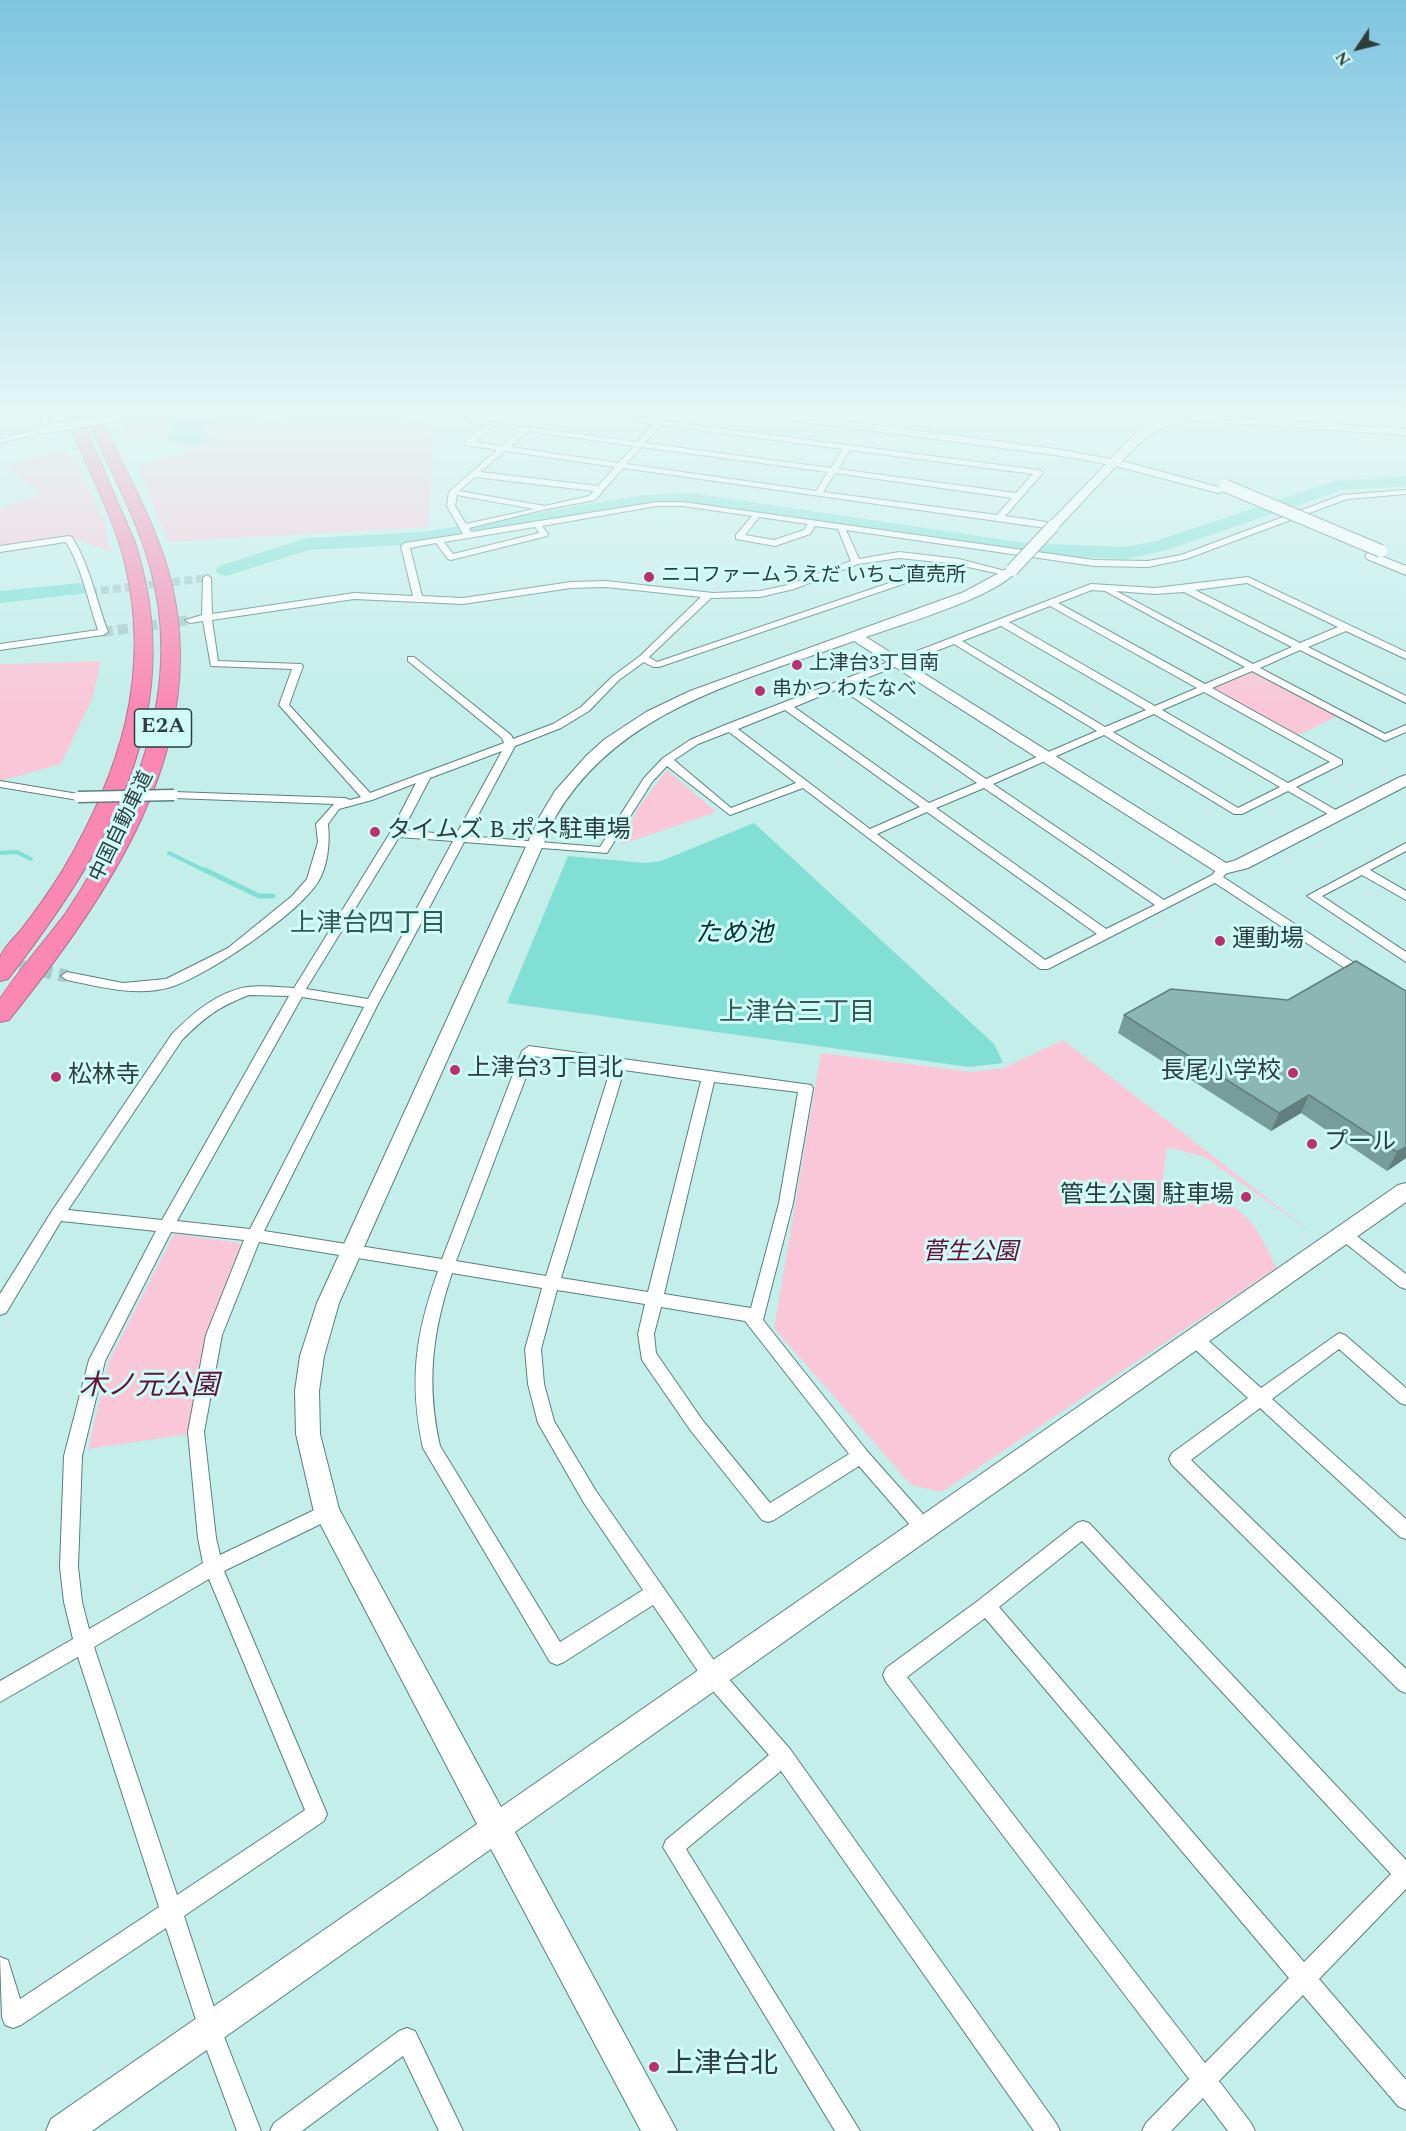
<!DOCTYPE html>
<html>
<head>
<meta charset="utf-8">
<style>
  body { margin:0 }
  #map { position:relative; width:1406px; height:2131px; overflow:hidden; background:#c3eee9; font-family:Spectral,serif }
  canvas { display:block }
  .north { position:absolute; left:1328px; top:18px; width:60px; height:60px; -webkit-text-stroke:4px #d0fcf7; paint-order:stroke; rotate:235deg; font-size:16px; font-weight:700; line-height:24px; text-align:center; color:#2d3f3d }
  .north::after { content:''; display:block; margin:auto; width:21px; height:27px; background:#2d3f3d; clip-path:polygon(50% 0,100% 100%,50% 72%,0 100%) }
</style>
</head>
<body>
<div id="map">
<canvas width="1406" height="2131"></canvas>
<div class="north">N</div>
</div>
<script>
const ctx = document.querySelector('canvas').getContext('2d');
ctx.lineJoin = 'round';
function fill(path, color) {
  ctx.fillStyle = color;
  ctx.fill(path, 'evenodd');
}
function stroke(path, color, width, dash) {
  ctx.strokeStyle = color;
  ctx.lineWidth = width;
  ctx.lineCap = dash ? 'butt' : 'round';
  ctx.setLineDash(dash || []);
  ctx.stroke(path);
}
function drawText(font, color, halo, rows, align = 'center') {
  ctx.font = font + ' Spectral,"Noto Sans JP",serif';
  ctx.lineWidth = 6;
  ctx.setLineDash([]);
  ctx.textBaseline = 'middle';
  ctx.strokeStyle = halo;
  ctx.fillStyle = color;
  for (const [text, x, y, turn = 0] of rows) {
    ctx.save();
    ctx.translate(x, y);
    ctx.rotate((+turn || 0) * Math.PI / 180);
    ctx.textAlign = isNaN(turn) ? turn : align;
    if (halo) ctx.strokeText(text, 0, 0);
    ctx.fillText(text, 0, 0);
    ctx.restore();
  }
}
const green = new Path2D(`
  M122 411H256L258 422 331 411H381L431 425 433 460 428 527 168 542 138 466 190 451 157 436 126 440Z
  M61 449 77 461 89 490 104 520 111 552 66 535 0 546V508L41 494 6 466Z
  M101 661 92 699 61 764 0 781V664Z
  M1253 670 1338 716 1296 736 1210 688Z
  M667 770 716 812 620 845 639 807Z
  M1063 1040 1312 1233 1205 1157 1167 1147 1162 1185 1185 1190 1188 1179C1207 1190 1228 1200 1244 1215 1258 1228 1268 1250 1276 1268L942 1492 911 1485 774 1328 821 1053 971 1072 1004 1068Z
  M174 1234 239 1243 241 1249 207 1335 194 1389 189 1434 88 1449 109 1361Z`);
const water = new Path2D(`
  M186 411H254L255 415 207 426 201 434 213 438 191 447 168 439 172 423 159 415Z
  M754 823 994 1044 1003 1063 969 1067 507 1003 568 856 645 863 661 861Z`);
const streamFar1 = new Path2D(`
  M0 853 17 852 31 859
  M169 853 208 872`);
const stream = new Path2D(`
  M205 870 259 896H273`);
const river = new Path2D(`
  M1406 476V486L1342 490 1167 550 1125 559 1026 555 691 503 643 505 423 544 309 550 226 576 219 574 216 570 219 566 307 538 423 532 643 495 691 493 1026 543 1125 547 1156 541 1334 481Z
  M80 583 87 585 90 589 87 593 0 603V591Z`);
const streetTunnelFar2 = new Path2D(`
  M89 592 207 578`);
const streetTunnelFar1 = new Path2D(`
  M103 632 190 620`);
const streetTunnel = new Path2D(`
  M0 962 67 976`);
const street = new Path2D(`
  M40 411H48L49 431 0 443V439L42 428Z
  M149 411H170L115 420 111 418Z
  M460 411H468L476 419 491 422 638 442 653 424 565 411H587L657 420 665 411H672L664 421 1039 470 1043 472 1042 474 1005 516 1053 523 1057 526 1053 529 623 468 595 500 542 510 469 528 471 532 657 502H683L1094 560 1148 561 1181 555 1342 495 1406 490V494L1347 499 1186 559 1148 567 1094 566 846 530 859 559 899 552 959 559 1013 573 1009 576 959 565 659 667H653L644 662 619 680 589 711 561 728 515 746 467 836 600 847 644 778 663 758 690 740 725 725 1091 584 1155 588 1248 577 1406 652V659L1346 631 1308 647 1406 696V703L1300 650 1260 668 1385 734 1406 725V732L1385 741 1252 671 1212 688 1342 760V764L1296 787 1341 813V817H1333L1288 791 1242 814H1234L1104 735 993 784 1164 900 1212 875 1220 866H1228L1230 869 1223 877 1368 972 1370 975 1368 978H1360L1215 883 1048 969H1040L803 788 730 815 667 766 652 782 607 853 464 842 378 1004 264 1231 442 1259 522 1051 529 1046 811 1085 813 1088 793 1203 763 1320 867 1451 930 1522 933 1528 930 1534 924 1536 918 1534 859 1466 774 1520 768 1522 762 1520 691 1431 642 1360 638 1334 645 1304 557 1290 541 1349 544 1384 554 1421 596 1491 720 1669 790 1749 1056 2123 1060 2131H1034L781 1771 686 1849 860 2131H835L663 1847 666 1840 769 1755 706 1683 653 1605 564 1662 557 1665 550 1662 423 1448C409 1382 415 1335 438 1271L259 1242 222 1335 204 1432 216 1538 220 1555 327 1504 333 1506 336 1512 333 1518 224 1571 327 1814 324 1821 184 1916 221 2029 261 2131H237L199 2029 166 1928 21 2025 13 2028 5 2025 2 2017 0 1957 8 1960 20 1999 159 1907 78 1657 0 1702V1681L73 1639 64 1602 60 1567 64 1456 89 1360 156 1231 61 1221 6 1313 0 1315V1294L52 1211 172 1034C193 1013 217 992 247 987 262 985 279 987 294 988L390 833 416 783 372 800 339 809 328 824C330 842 328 866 318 882 297 915 208 975 171 987 137 997 101 987 67 980L61 976 67 972 123 983 166 979 228 948 292 896 307 879 318 842 316 824 334 804 174 798 169 795 174 792 345 798 350 800 361 797 279 705 292 669 211 666 203 621 190 623 185 620 202 615 203 578 207 575 211 578 212 614 354 593 413 596 401 546 405 543 463 534 447 506 449 492 497 450 465 445V441L485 425 471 423ZM660 425 843 449 831 468 645 443ZM493 426 520 430 502 446 474 442ZM528 431 634 446 619 463 510 447ZM641 447 828 472 816 491 626 464ZM850 450 1033 474 1016 493 838 469ZM505 451 615 467 598 486 480 472ZM835 473 1012 498 997 515 823 492ZM475 477 594 491 589 496 545 506 459 491ZM457 495 534 509 466 524 455 506ZM657 506H683L752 516 736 535V539L775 546 810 534 815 526 838 529 851 561 788 585 760 591 713 593 606 581 571 582 463 598 422 596 410 548 436 543 448 559 451 560 547 536 548 534 542 526ZM759 517 808 524 804 530 774 540 745 535ZM535 527 539 533 453 554 444 542ZM899 558 948 563 657 662 649 657 711 598 760 597 794 589 858 564ZM1247 583 1338 627 1300 643 1195 590ZM606 587 701 597 640 656 613 676 581 707 553 724 513 739 511 735 414 657H408V661L502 738 504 743 370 793 289 705 303 666 301 664 218 661 212 620 354 599 463 604 571 588ZM1092 590 1105 591 1245 667 1205 684 1058 603ZM1116 591 1155 594 1184 592 1292 647 1253 664ZM1050 606 1197 688 1155 706 1009 622ZM1001 626 1146 710 1105 727 962 641ZM954 644 1097 731 986 779 848 685ZM840 688 977 783 929 803 794 707ZM1204 692 1330 762 1288 783 1162 710ZM785 710 920 807 870 829 738 729ZM1154 714 1280 787 1238 808 1113 732ZM729 732 796 783 731 808 674 760 698 744ZM502 751 456 835 403 830 430 778ZM984 788 1155 905 1106 929 936 808ZM927 812 1097 934 1045 960 877 834ZM399 837 453 841 368 999 306 989ZM249 995 289 996 162 1220 68 1210 182 1040C205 1017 218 1007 249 995ZM302 997 364 1007 250 1229 177 1221ZM534 1056 611 1068 546 1276 456 1261ZM624 1070 701 1081 648 1292 561 1278ZM714 1082 798 1092 779 1203 751 1308 664 1294ZM171 1232 244 1240 206 1335 188 1432 198 1538 203 1563 89 1629 82 1602 78 1567 82 1456 105 1361ZM452 1273 542 1288 525 1349 528 1384 538 1423 584 1503 643 1590 560 1642 440 1446C426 1384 432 1333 452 1273ZM661 1307 745 1321 849 1454 770 1503 703 1421 656 1353 654 1334ZM209 1579 305 1810 177 1895 94 1647Z
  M69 536 72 537C90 566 96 600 108 632L103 635 0 650V644L98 630C88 601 82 568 66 542L0 552V546Z
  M0 781 78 794 83 797 78 800 0 787Z
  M1406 843V851L1370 870 1406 891V900L1362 875 1322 896 1406 952V962L1307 896Z
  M1344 1228 1349 1230 1406 1274V1289L1400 1287 1339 1238 1336 1234 1339 1230Z
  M1195 1332 1201 1334 1261 1388 1339 1333 1345 1335 1406 1388V1405L1400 1403 1339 1349 1272 1399 1406 1519V1539L1400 1537 1260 1408 1191 1460 1406 1669V1693L1399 1690 1172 1465 1169 1459 1172 1453 1248 1398 1189 1344 1187 1339 1189 1334Z
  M1083 1521 1089 1523 1406 1860V1889L1319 1979 1406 2080V2110L1398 2106 1303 1995 1219 2081 1251 2123 1255 2131H1228L1203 2098 1171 2131H1142L1146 2123 1189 2079 886 1682 883 1675 886 1668 979 1600 1077 1523ZM1082 1541 1391 1874 1304 1962 999 1607ZM985 1618 1289 1978 1205 2063 907 1677Z
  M407 2028 415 2031 463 2131H439L403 2056 302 2131H270L274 2123 399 2031Z`);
const secondary = new Path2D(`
  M738 411H769L1056 449 1111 459 1138 431 1161 421 1197 415 1406 429V435L1197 421C1155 428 1151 430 1122 461L1222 488V492L1218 493 1116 466 1057 529 1053 530 1047 526 1049 523 1106 464 1056 455 743 414Z
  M1371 552 1406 566V575L1367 559 1365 556 1367 553Z
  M1012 566 1016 567 1018 570C996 597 903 624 866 637L1226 863 1236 860 1400 777 1406 775V786L1248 868 1224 874 1218 873 854 641C744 681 620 708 556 816L339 1303 324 1356 319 1391 320 1434 339 1509 501 1807 1398 1185 1406 1183V1202L515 1832 677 2131H641L491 1849 92 2131H46L51 2119 477 1824 314 1512 296 1434 295 1391 300 1356 317 1303 540 816 555 791 587 755 605 739 646 712 690 691 964 592Z`);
const highway = new Path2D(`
  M64 411H78L135 543C190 713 109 848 8 979L0 981C0 974 0 965 0 958 2 948 18 935 24 926 38 908 51 889 63 870 120 773 152 676 125 563 112 510 83 462 64 411Z
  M84 411H98C123 469 158 525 172 586 210 751 106 898 9 1020L0 1022C0 1015 0 1007 0 1000 2 991 56 927 66 913 134 810 185 691 150 566 135 512 106 463 84 411Z`);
const streetBridgeFar1 = new Path2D(`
  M46 429 115 418`);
const streetBridge = new Path2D(`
  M78 797 174 795`);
const secondaryBridge = new Path2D(`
  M1226 486 1381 551
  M1012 570 1053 526`);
const wall = new Path2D(`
  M1406 991V1158L1387 1171 1301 1113 1271 1131 1118 1033 1124 1015 1288 1000Z`);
const shadedWall = new Path2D(`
  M1309 1095 1301 1113 1271 1131 1279 1113Z
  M1406 1147V1158L1387 1171 1397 1152Z`);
const building = new Path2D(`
  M1356 961 1406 991V1147L1397 1152 1309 1095 1279 1113 1124 1015 1171 989 1288 1000Z`);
const markers = [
  [649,577,6,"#b9316f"],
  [797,665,6,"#b9316f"],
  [760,691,6,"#b9316f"],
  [375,832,6,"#b9316f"],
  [1220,941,6,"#b9316f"],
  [455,1070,6,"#b9316f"],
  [1293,1073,6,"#b9316f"],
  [56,1077,6,"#b9316f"],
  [1312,1144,6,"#b9316f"],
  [1246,1197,6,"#b9316f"],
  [654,2067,6,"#b9316f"]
];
const farPoinames = [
  ["ニコファームうえだ いちご直売所",661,577],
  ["上津台3丁目南",809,665],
  ["串かつ わたなべ",772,691]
];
const farStreetnames = [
  ["中国自動車道",123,827,-64]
];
const shields = [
  [163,728,57]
];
const shieldNames = [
  ["E2A",163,728]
];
const poiNames = [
  ["タイムズ B ポネ駐車場",387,832],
  ["運動場",1232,941],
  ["上津台3丁目北",467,1070],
  ["長尾小学校",1281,1073,"right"],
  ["松林寺",68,1077],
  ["プール",1324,1144],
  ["管生公園 駐車場",1234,1197,"right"]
];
const parkNames = [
  ["菅生公園",970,1254]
];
const neighbourhoodNames = [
  ["上津台四丁目",368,926],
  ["上津台三丁目",797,1015]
];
const waterNames = [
  ["ため池",734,936]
];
const nearParknames = [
  ["木ノ元公園",149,1389]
];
const nearPoinames = [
  ["上津台北",666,2067]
];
fill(green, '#f9c7d7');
fill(water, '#81dfd6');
stroke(streamFar1, '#81dfd6', 4);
stroke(stream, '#81dfd6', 5);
fill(river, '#81dfd6');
stroke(streetTunnelFar2, '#a5cbc7', 8, [8, 4]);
stroke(streetTunnelFar1, '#a5cbc7', 10, [10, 5]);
stroke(streetTunnel, '#a5cbc7', 13, [13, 7]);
stroke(street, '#59817d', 2);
stroke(secondary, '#59817d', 2);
stroke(highway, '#b36e8a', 2);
fill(street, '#fff');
fill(secondary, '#fff');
fill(highway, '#fb87b3');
stroke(streetBridgeFar1, '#59817d', 10, []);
stroke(streetBridge, '#59817d', 13, []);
stroke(secondaryBridge, '#59817d', 14, []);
stroke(streetBridgeFar1, '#fff', 8);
stroke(streetBridge, '#fff', 10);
stroke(secondaryBridge, '#fff', 12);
fill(wall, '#789d98');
fill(shadedWall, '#627f7c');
fill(building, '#8cb6b1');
stroke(building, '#627f7c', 1.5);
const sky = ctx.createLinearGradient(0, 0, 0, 710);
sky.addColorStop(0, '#7fc5e1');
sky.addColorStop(0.58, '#e4f7f5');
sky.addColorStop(1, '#e4f7f500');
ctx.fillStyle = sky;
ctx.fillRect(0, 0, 1406, 710);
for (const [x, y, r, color] of markers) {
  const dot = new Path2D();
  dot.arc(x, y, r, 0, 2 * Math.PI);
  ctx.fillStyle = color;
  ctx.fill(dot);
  stroke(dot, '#d0fcf7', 2);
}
drawText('20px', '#2d3f3d', '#d0fcf7', farPoinames, 'left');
drawText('20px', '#2d3f3d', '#d0fcf7', farStreetnames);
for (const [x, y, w] of shields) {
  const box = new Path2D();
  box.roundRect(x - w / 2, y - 19, w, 38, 4.5);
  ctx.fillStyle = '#d0fcf7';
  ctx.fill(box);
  stroke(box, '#2d3f3d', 1.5);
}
drawText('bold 22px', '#2d3f3d', null, shieldNames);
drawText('24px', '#2d3f3d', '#d0fcf7', poiNames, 'left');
drawText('italic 24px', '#641138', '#d0fcf7', parkNames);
drawText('26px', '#325955', '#d0fcf7', neighbourhoodNames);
drawText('italic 26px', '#043330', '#d0fcf7', waterNames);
drawText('italic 28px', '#641138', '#d0fcf7', nearParknames);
drawText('28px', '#2d3f3d', '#d0fcf7', nearPoinames, 'left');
</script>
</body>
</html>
